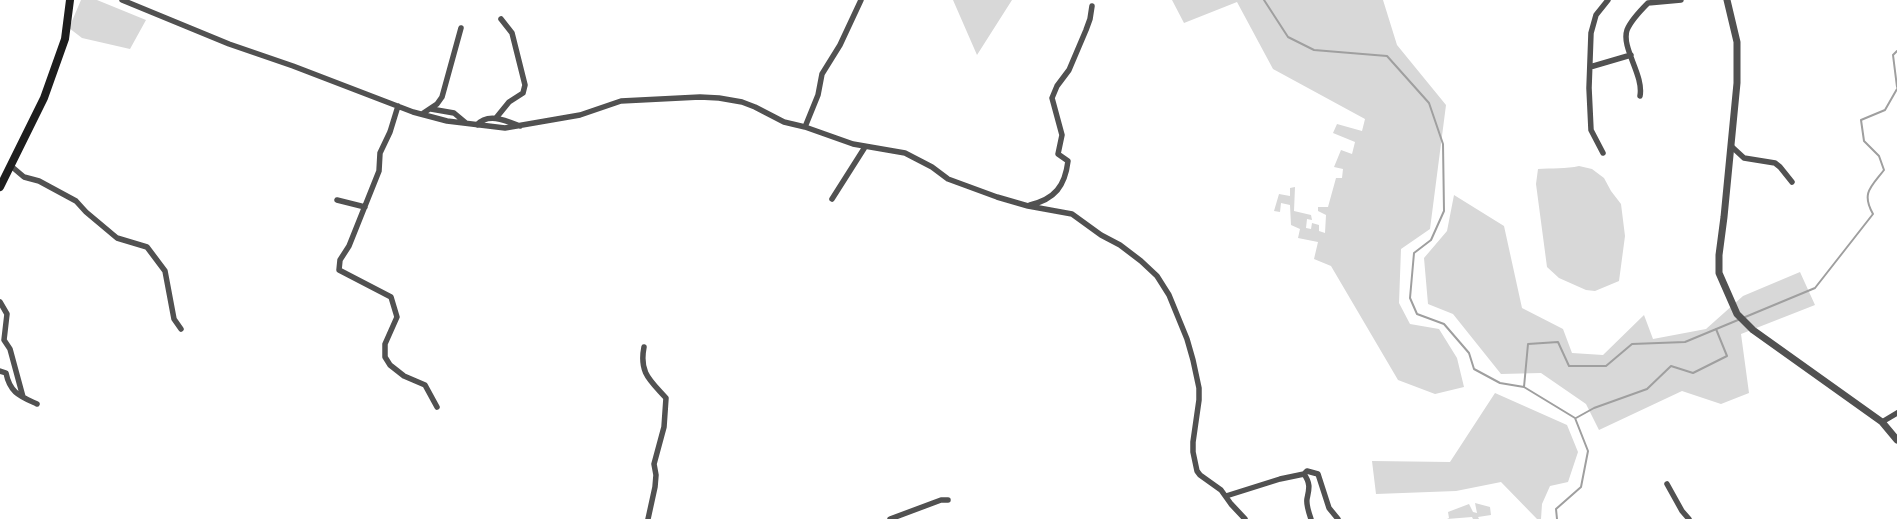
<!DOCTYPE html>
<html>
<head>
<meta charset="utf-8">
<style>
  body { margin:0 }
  canvas { display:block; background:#fff }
</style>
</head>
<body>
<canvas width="1897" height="519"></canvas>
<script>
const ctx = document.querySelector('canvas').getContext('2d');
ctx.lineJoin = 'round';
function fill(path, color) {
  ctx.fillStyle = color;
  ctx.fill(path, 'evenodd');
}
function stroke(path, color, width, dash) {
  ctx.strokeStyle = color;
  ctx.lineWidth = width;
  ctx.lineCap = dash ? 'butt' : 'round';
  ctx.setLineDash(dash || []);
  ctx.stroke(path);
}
const green = new Path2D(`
  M81 0H97L146 20 130 49 82 38 69 28Z
  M953 0H1012L977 55Z
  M1172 0H1383L1397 45 1446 105 1430 229 1401 249 1399 303 1410 324 1439 329 1457 358 1464 387 1435 394 1398 380 1331 266 1314 259 1318 242 1298 238 1300 229 1291 225 1290 205 1281 203 1280 212 1274 211 1279 194 1290 196V188L1295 187 1294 211 1311 215 1312 220 1307 219 1306 228 1311 229 1312 223 1319 225V231L1325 233 1326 215 1318 211V207H1328L1336 178H1342L1343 169 1334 167 1341 150 1352 154 1355 142 1333 133 1337 124 1362 131 1365 119 1273 69 1237 2 1184 23Z
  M1579 166 1592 169 1604 178 1611 191 1621 204 1625 236 1619 281 1595 291 1586 290 1559 278 1547 267 1536 184 1538 169C1551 168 1567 169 1579 166Z
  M1454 195 1504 226 1522 308 1563 329 1572 353 1603 355 1644 315 1653 339 1706 329 1743 296 1800 272 1815 305 1741 334 1749 393 1721 404 1682 391 1599 430 1586 404 1541 373 1501 374 1453 314 1428 304 1424 258 1447 231Z
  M1495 393 1567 425 1578 452 1568 482 1550 486 1542 504 1541 519H1537L1501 482 1456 491 1376 494 1372 461 1450 462Z
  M1475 503 1490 507 1491 515 1478 517 1479 519H1473L1472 517 1447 519 1449 518 1448 512 1469 504 1473 512 1477 513Z`);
const stream = new Path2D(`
  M1264 0 1288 37 1314 50 1387 56 1429 103 1443 144 1444 211 1431 240 1414 253 1410 298 1417 314 1444 324 1469 353 1474 369 1500 383 1524 387 1575 418 1588 451 1581 487 1556 509 1557 519
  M1897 51 1893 55 1897 87
  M1524 387 1528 344 1558 342 1569 366H1606L1632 344 1685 342 1815 288 1873 214C1861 193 1871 187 1884 170L1879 156 1864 141 1861 120 1885 110 1897 89
  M1576 418 1594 408 1647 389 1671 366 1693 373 1727 356 1716 329`);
const minor = new Path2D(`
  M122 0 229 44 293 66 413 112 447 121 505 128 580 115 621 101 700 97 719 98 742 102 755 107 784 122 805 127 853 144 905 153 932 167 948 179 997 197 1028 206 1072 214 1101 235 1120 245 1141 261 1157 276 1169 295 1187 339 1193 360 1199 388V400L1193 442V452L1197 471 1200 475 1221 490 1231 504 1245 519
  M1590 67 1631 55
  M1640 96C1644 75 1621 48 1627 30 1631 20 1640 11 1648 3L1681 0
  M398 106 390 132 380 153 379 171 349 246 340 260 339 270 391 297 397 317 385 344V357L390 365 404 376 425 385 437 407
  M431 109 454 113 466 123
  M422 114 437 104 442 97 461 28
  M496 118 509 102 523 93 525 85 512 33 501 19
  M477 125C488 112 507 121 520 126
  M805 127 818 95 822 74 840 45 861 0
  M1731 146 1744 158 1775 163 1780 167 1792 182
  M1603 153 1591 130 1589 88 1591 33 1596 15 1608 0
  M11 166 24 177 39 181 76 201 86 212 117 238 147 247 165 271 174 319 181 329
  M832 199 865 147
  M337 200 365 207
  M1030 205C1055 199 1065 186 1068 161L1058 154 1062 135 1052 98 1057 86 1069 70 1086 30 1090 19 1092 6
  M0 302 7 314 4 340 10 349 23 397
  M644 347C639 373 650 380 666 398L664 427 654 464 656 475 655 487 648 519
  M0 371 6 373C10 393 20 396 37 404
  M1882 422 1897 413
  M1667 484 1682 511 1689 519
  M1226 496 1280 479 1304 474
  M890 519 941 500H948
  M1311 519C1309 513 1306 505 1307 499 1309 489 1311 484 1304 474L1307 471 1318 474 1329 508 1338 519`);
const tertiary = new Path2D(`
  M1727 0 1737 42V83L1724 217 1719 255V273L1737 314 1753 330 1882 422 1897 440`);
const secondary = new Path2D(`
  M0 187 44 98 65 39 70 0`);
fill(green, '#d8d8d8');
stroke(stream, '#9f9f9f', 2);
stroke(minor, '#515151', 5.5);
stroke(tertiary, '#515151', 7);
stroke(secondary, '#1e1e1e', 8);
</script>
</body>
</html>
